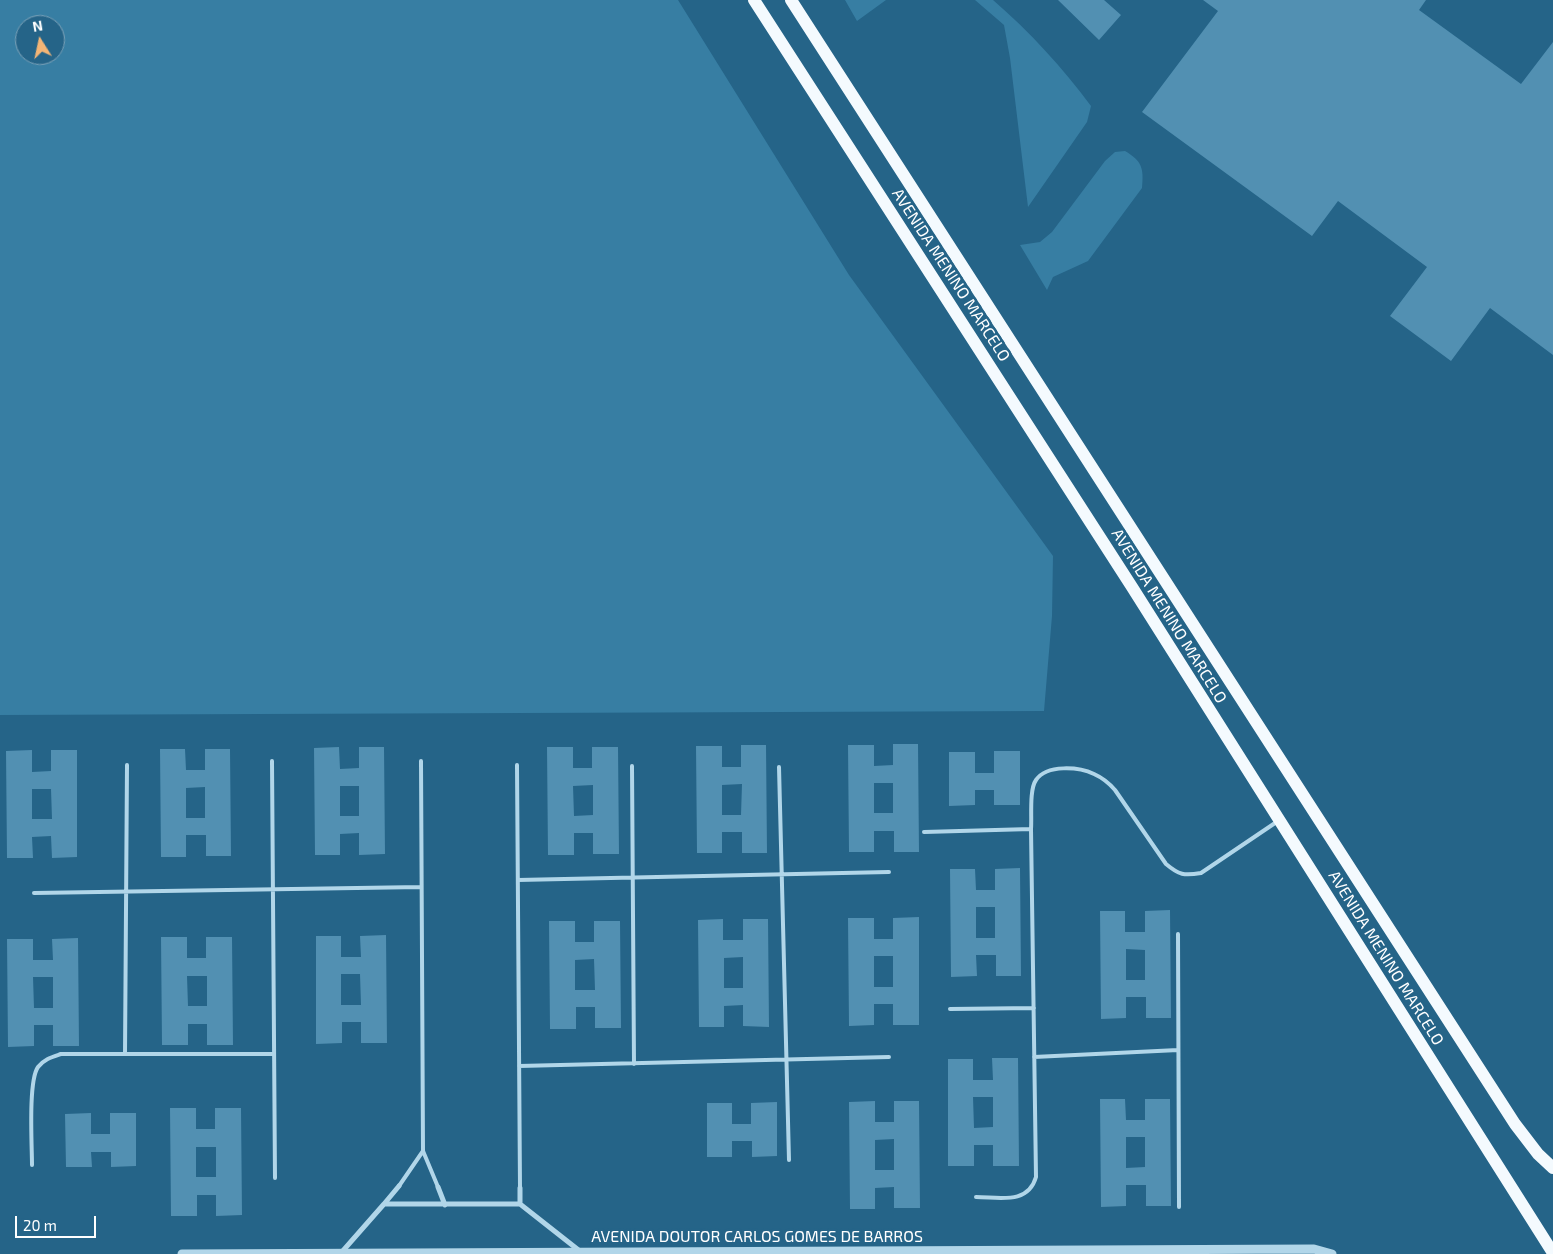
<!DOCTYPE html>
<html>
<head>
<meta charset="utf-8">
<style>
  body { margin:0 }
  #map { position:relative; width:1553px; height:1254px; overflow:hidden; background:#256488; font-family:"Exo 2",sans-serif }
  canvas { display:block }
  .north { position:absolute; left:15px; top:15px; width:50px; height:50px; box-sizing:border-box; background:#256488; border:1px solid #7ca2b8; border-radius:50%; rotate:350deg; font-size:14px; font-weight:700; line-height:20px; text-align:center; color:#fff }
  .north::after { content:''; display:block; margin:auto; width:18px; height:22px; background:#f3b576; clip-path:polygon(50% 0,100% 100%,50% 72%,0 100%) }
  .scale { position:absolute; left:15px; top:1216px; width:81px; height:22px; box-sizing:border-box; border:2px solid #fff; border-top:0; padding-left:6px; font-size:15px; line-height:18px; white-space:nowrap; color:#fff; -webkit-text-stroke:4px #256488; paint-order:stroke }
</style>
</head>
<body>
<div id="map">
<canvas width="1553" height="1254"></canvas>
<div class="north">N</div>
<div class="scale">20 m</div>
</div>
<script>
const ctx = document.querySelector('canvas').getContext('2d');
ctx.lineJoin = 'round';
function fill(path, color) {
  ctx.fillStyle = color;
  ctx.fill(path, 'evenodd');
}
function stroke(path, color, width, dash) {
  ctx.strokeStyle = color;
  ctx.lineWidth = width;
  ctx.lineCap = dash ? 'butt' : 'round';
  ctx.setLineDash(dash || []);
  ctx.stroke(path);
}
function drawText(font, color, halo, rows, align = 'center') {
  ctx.font = font + ' "Exo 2",sans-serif';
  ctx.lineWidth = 5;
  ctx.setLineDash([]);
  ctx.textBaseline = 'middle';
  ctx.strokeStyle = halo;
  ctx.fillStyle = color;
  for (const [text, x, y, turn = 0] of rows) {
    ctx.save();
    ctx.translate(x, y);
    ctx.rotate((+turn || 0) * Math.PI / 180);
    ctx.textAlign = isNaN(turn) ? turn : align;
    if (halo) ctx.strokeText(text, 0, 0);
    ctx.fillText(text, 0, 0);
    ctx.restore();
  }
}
const green = new Path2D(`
  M0 0H678L849 275 1053 556 1052 616 1044 711 0 715ZM25 25H55V55H25Z
  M845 0H886L857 21Z
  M975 0H993C1030 32 1062 67 1091 106L1087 122 1028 207 1010 58 1004 25Z
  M1125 151C1142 161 1144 168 1142 188L1088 261 1053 277 1047 290 1020 245 1040 242 1052 232 1105 161 1115 152Z`);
const building = new Path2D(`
  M1058 0H1104L1121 15 1099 40Z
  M1203 0H1426L1419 10 1521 84 1553 42V355L1490 308 1451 361 1390 316 1427 267 1338 201 1312 236 1142 112 1218 11Z
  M893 744H918L919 852H894V831H874V852H849L848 745H874V766L893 765ZM874 783H893V813H874Z
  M741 745H766L767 853H742V832H722V853H697L696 746H722V767H741ZM742 784 741 815H722V785Z
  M339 747 340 769 359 768V747H384L385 854 359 855V833L340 834V855H315L314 748ZM340 786H359V816H340Z
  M547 747H573V768H592V747H618L619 854H593V833H574V855H548ZM593 785V815L574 816 573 786Z
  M160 749H185L186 770H205V749H230L231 856H206V835H186V857H161ZM205 787V818H186V788Z
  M32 750V772L51 771V750H77V857L52 858 51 836 32 837 33 858H7L6 751ZM32 789H51L52 819H32Z
  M994 751H1020V805H994V790H975V805L949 806V752H975V773H994Z
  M1020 868 1021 976H996V955H976L977 976 951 977 950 869H975L976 890H995V869ZM976 907H995V938H976Z
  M1170 910 1171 1018H1146V997H1126V1018L1101 1019 1100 911H1125V932H1145V911ZM1126 949 1145 950V980H1126Z
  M919 917V1025H893V1004H874V1025L849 1026 848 918H874V939H893V918ZM874 956H893V987H874Z
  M723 919V940H743V919H768L769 1027 743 1026V1005L724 1006V1027H699L698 920ZM743 957V988H724V958Z
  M549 921H575V942H594V921H620L621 1028H595V1007H576V1029H550ZM594 959 595 990H575V960Z
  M386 935 387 1043H361V1022H342V1043L316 1044V936H341V957H361L360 936ZM341 974H360L361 1005H341Z
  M161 937H187V958H206V937H232L233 1045H207V1024H188V1045H162ZM187 976H207V1006H188Z
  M78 938 79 1046H53V1025H34V1046L8 1047 7 939H33V960H53L52 939ZM33 977H53V1008H34Z
  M992 1058H1018L1019 1166H993V1145H974V1166H948V1059H973V1080H993ZM973 1097H993V1127L974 1128Z
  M1100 1099H1125L1126 1120H1145V1099H1170L1171 1206H1146V1185H1126V1206L1101 1207ZM1126 1137H1145V1167L1126 1168Z
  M875 1101V1122H894V1101H919L920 1208H894V1187L875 1188V1209H850L849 1102ZM894 1139V1170H875V1140Z
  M777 1102V1156L752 1157V1141H732V1157H707V1103H732V1124H751V1103Z
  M170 1108H196V1129H215V1108H241L242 1215 216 1216V1195H197V1216H171ZM196 1147H216V1177H196Z
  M91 1113V1134H110V1113H136V1166L111 1167V1152H91L92 1167H66L65 1114Z`);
const service = new Path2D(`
  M272 761 275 1178
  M421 761 423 1151 438 1187
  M517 765 520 1188
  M632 766 634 1064
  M779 767 789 1160
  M924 832 1031 829
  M518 880 889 872
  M34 893 421 887
  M1178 934 1179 1207
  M950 1009 1034 1008
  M125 1054 127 765
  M1034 1057 1178 1050
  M519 1066 889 1057
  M32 1165C32 1146 28 1081 38 1067 44 1059 52 1057 61 1054H274
  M399 1186 423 1151
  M976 1197C999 1197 1028 1205 1036 1177L1031 829C1032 817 1029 790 1036 780 1047 764 1079 767 1094 774 1103 778 1109 783 1115 790L1166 864C1179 875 1184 876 1201 873L1278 821`);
const minor = new Path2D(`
  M438 1187 445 1205
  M520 1188V1204
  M384 1204 399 1186
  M341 1253 384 1204H520L581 1252`);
const tertiary = new Path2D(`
  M182 1254 1314 1249 1332 1254`);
const primary = new Path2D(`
  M754 0 1132 587 1553 1253
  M791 0 1515 1124 1538 1154 1553 1168`);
const streetNames = [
  ["AVENIDA MENINO MARCELO",951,275,57],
  ["AVENIDA MENINO MARCELO",1169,616,58],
  ["AVENIDA MENINO MARCELO",1386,958,58],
  ["AVENIDA DOUTOR CARLOS GOMES DE BARROS",757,1237]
];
fill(green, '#377ea3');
fill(building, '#5290b2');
stroke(service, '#b1d6e9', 4);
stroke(minor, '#b1d6e9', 5);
stroke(tertiary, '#b1d6e9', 9);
stroke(primary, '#f4fafe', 12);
drawText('16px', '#fff', '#256488', streetNames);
</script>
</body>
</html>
